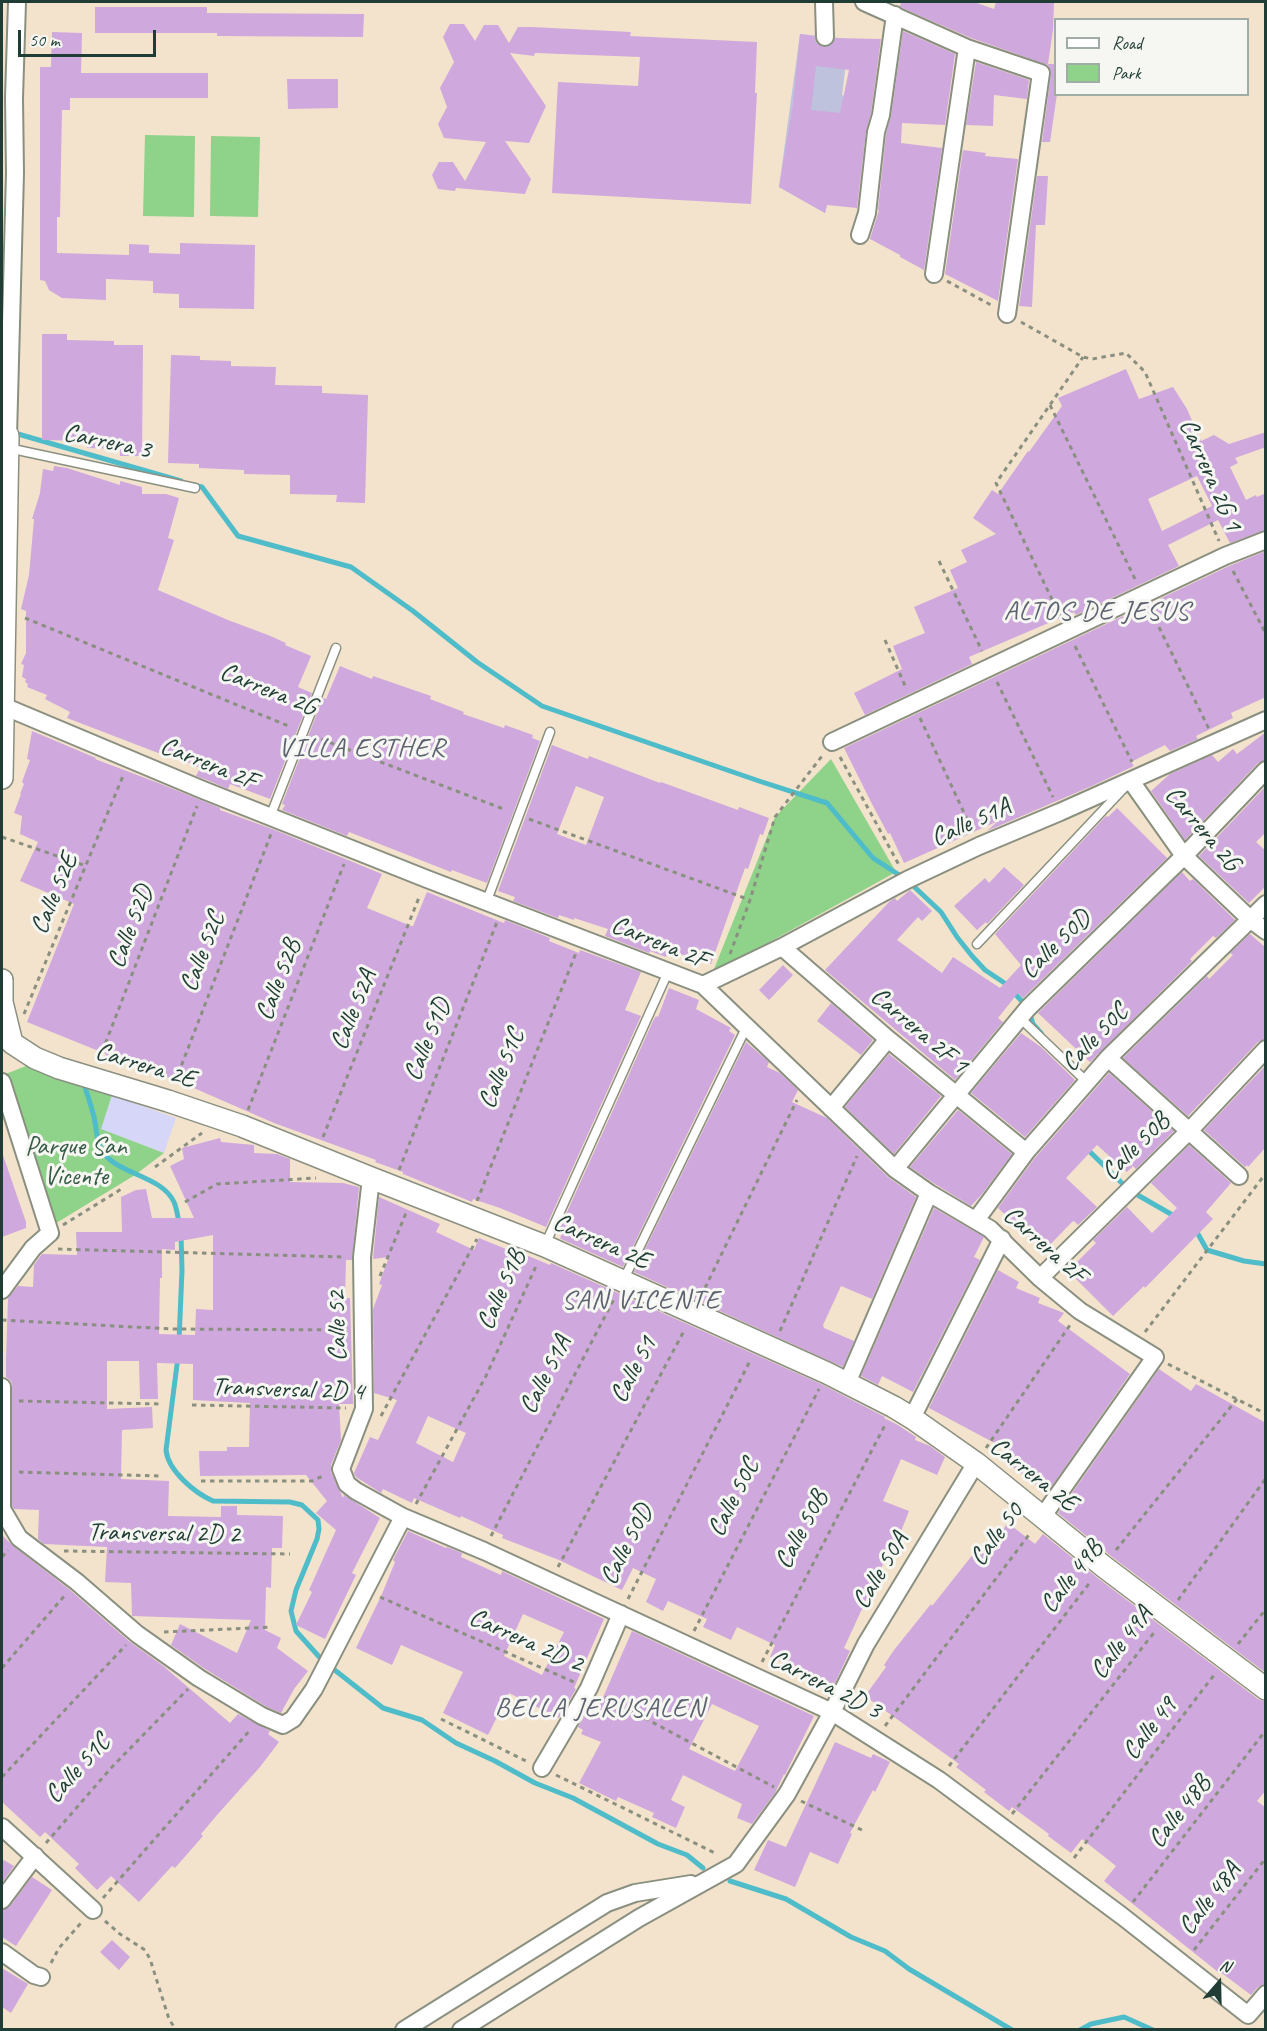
<!DOCTYPE html>
<html>
<head>
<meta charset="utf-8">
<style>
  body { margin:0 }
  #map { position:relative; width:1267px; height:2031px; overflow:hidden; background:#f4e3cc; font-family:Caveat,sans-serif }
  canvas { display:block }
  .frame { position:absolute; inset:0; border:3px solid #1f3d34; pointer-events:none }
  .legend { position:absolute; left:1054px; top:18px; width:195px; height:78px; box-sizing:border-box; background:#f6f6f2; border:2px solid #a0aca6; margin:0; padding:8px 10px; list-style:none; font-size:18px; color:#1f3d34 }
  .legend li { display:flex; align-items:center; gap:12px; height:30px }
  .legend b { width:30px; border:2px solid #a0aca6 }
  .north { position:absolute; left:1189px; top:1953px; width:60px; height:60px; -webkit-text-stroke:4px #f6f6f2; paint-order:stroke; rotate:20deg; font-size:16px; font-weight:700; line-height:24px; text-align:center; color:#1f3d34 }
  .north::after { content:''; display:block; margin:auto; width:21px; height:27px; background:#1f3d34; clip-path:polygon(50% 0,100% 100%,50% 72%,0 100%) }
  .scale { position:absolute; left:18px; top:30px; width:138px; height:27px; box-sizing:border-box; border:3px solid #1f3d34; border-top:0; padding-left:8px; font-size:18px; line-height:21px; white-space:nowrap; color:#1f3d34; -webkit-text-stroke:4px #f6f6f2; paint-order:stroke }
</style>
</head>
<body>
<div id="map">
<canvas width="1267" height="2031"></canvas>
<div class="frame"></div>
<ul class="legend">
<li><b style="height:8px;background:#fff"></b>Road</li>
<li><b style="height:16px;background:#8fd28a"></b>Park</li>
</ul>
<div class="north">N</div>
<div class="scale">50 m</div>
</div>
<script>
const ctx = document.querySelector('canvas').getContext('2d');
ctx.lineJoin = 'round';
function fill(path, color) {
  ctx.fillStyle = color;
  ctx.fill(path, 'evenodd');
}
function stroke(path, color, width, dash) {
  ctx.strokeStyle = color;
  ctx.lineWidth = width;
  ctx.lineCap = dash ? 'butt' : 'round';
  ctx.setLineDash(dash || []);
  ctx.stroke(path);
}
function drawText(font, color, halo, rows, align = 'center') {
  ctx.font = font + ' Caveat,sans-serif';
  ctx.lineWidth = 6;
  ctx.setLineDash([]);
  ctx.textBaseline = 'middle';
  ctx.strokeStyle = halo;
  ctx.fillStyle = color;
  for (const [text, x, y, turn = 0] of rows) {
    ctx.save();
    ctx.translate(x, y);
    ctx.rotate((+turn || 0) * Math.PI / 180);
    ctx.textAlign = isNaN(turn) ? turn : align;
    if (halo) ctx.strokeText(text, 0, 0);
    ctx.fillText(text, 0, 0);
    ctx.restore();
  }
}
const built = new Path2D(`
  M112 1095 176 1118 164 1153 100 1129Z`);
const industrial = new Path2D(`
  M800 34 849 39 842 95 847 97 836 167 825 213 779 187Z`);
const green = new Path2D(`
  M145 135 195 136 194 217 143 216Z
  M211 136 260 137 258 217 210 216Z
  M831 759 896 872 712 974 775 817Z
  M31 1064 44 1073 112 1095 101 1129 164 1153 135 1175 53 1225 3 1075Z`);
const stream = new Path2D(`
  M11 432 181 481
  M193 485 202 487 238 536 351 567 413 611 477 662 542 706 759 781 827 803 873 858 907 880 941 912 957 937 972 956 985 970 1006 984 1028 1008 1033 1024 1041 1033
  M83 1081C87 1093 91 1105 94 1117 97 1130 96 1146 106 1156 124 1175 162 1177 174 1202 177 1209 178 1217 179 1224
  M1086 1148 1129 1190 1176 1217
  M1193 1229 1198 1234 1207 1250 1244 1261 1266 1264
  M179 1341 182 1270 181 1234
  M178 1357 166 1450C168 1471 195 1493 213 1501L290 1502 302 1505 318 1520 319 1529 317 1539 296 1590 291 1611 296 1631 322 1660 383 1708 422 1720 456 1743 495 1761 535 1783 573 1798 658 1844 687 1855 703 1868
  M730 1881 786 1899 851 1937 885 1951 909 1969 1012 2030
  M1080 2030 1091 2024 1124 2017 1153 2030`);
const building = new Path2D(`
  M901 2H974L994 9 996 2H1054L1053 30 1048 64H1056L1057 94 1050 142H1042L1051 74 1048 65 971 38 902 8 900 6Z
  M95 7H207V13L364 14 363 37 217 36V33H95Z
  M450 24H464L475 41 484 25H498L509 43 518 27H532L631 32 630 36 757 42 755 93H757L751 204 552 193 558 82 638 86 640 57 535 53 534 56 510 53 546 106 529 143 505 141 531 179 525 194 456 188 455 191 438 189 432 175 439 162H453L465 181 486 142 444 138 438 124 447 107 440 88 454 62 443 37Z
  M903 31 955 54 945 125 902 123 901 143 942 148 924 270 900 257V255L870 239 879 210H878L886 134 891 116Z
  M52 32 82 33 81 73H208V98H70V110H62L60 217H57V253L129 255V244L149 245V253L180 254V243L255 245 254 309 179 308V294L153 293V281L106 279V300L62 298 49 290 45 281 40 280V67H51Z
  M800 34 814 36 816 43 825 47 831 46 835 38 881 39 871 113 866 131 857 208 827 205 825 213 779 187 793 104ZM816 66 849 70 840 113 811 110Z
  M976 62 1029 80 1027 99 994 95 993 126 966 125Z
  M287 79H338V108L288 109Z
  M963 150 986 153 985 156 1018 159 998 301 945 274Z
  M1037 176H1048L1045 225H1036L1032 307 1019 306Z
  M42 334H67V340L114 341V345H143L142 456H120V449L87 448V441L42 440Z
  M171 355 200 356V360L231 361V366L276 367 275 385 322 386V393L368 395 365 503 336 502 337 495 290 494V475L244 474V470L199 468V464L168 463Z
  M1126 369 1139 399 1173 387 1187 409 1201 441 1214 435 1229 444 1266 432V447L1235 458 1238 463 1230 467 1246 500 1256 495 1257 497 1266 493V530L1230 543 1218 520 1168 545 1179 566 1076 615 1074 612 969 657 972 664 865 715 854 693 902 669 893 646 925 633 914 607 958 588 950 570 967 562 961 550 996 534 973 518 992 490 998 494 1028 451 1029 452 1062 406 1058 398ZM1197 476 1212 506 1162 531 1148 499Z
  M54 466 67 468 120 485V481L142 487V494H166L179 498 168 538 174 540 158 590 228 620 268 635 286 643 285 645 311 656 298 687 312 693 270 799 230 784 228 789 207 780 196 776 200 768 167 753 166 756 67 718 70 712 45 699 47 695 27 687 28 684 25 682 26 679 22 677 24 665 21 664 26 653V611L21 609 29 575 34 519H32L40 493 43 469 53 471Z
  M1266 551V697L1231 713 1233 718 1196 736 1198 739 1170 751 1165 745 1131 762 1134 766 1094 785 987 831 998 821 904 863 890 833 888 834 872 804 844 748 1229 566Z
  M340 666 372 679 373 676 431 696 430 699 464 712 463 714 504 728 505 725 533 735 532 738 540 741 487 883 452 870 451 872 349 832 347 836 282 810 285 805 282 804 323 698 326 699Z
  M32 731 96 758 95 759 161 784 220 808V810L275 830 382 874 367 908 411 926H413L427 892 504 923 505 920 550 938 549 941 579 953 580 950 641 972 625 1010 641 1016 546 1227 500 1208 473 1199 472 1202 403 1174V1172L375 1162 376 1160 274 1123 180 1082 119 1060 118 1062 105 1057 106 1054 27 1022 74 904 20 881 38 842 20 834 22 816 14 813 21 794H20L24 784 22 782 30 760 27 759Z
  M1266 732V760L1258 763 1185 840 1151 791 1170 774 1212 755 1218 762 1233 749 1237 754Z
  M552 745 588 759 589 756 660 783 661 782 738 810 739 807 769 818 763 835 760 834 748 869 745 868 711 964 668 950 666 957 650 951 649 953 605 936 608 929 574 918V920L559 915 558 918 513 901 515 897 498 891ZM576 786 604 797 586 845 557 834Z
  M1266 786V832L1256 842 1266 851V886L1249 903 1199 856Z
  M1117 808 1167 858 1023 998 1018 993 998 1018 1003 1022 955 1080 825 970 890 901 895 898 897 901 910 890 932 911 922 921 918 917 897 940 942 973 953 957 1000 988 1021 965 995 934 1105 817 1107 816 1108 817Z
  M1004 867 1024 885 987 924 986 922 977 930 954 906 985 878 989 883Z
  M1182 872 1190 881 1193 879 1235 920 1216 938 1213 936 1190 959 1192 961 1090 1062 1038 1013Z
  M1250 934 1266 948V1039L1258 1042 1188 1116 1123 1058 1207 976 1209 979 1233 955 1230 953Z
  M783 965 793 975 769 1000 759 990Z
  M669 988 699 1000 696 1009 731 1028 729 1031 735 1035 623 1267 561 1239 560 1238 562 1234 558 1232 653 1021 656 1016 658 1017Z
  M831 1003 873 1040 861 1055 817 1021Z
  M1021 1033 1041 1047 1075 1080 1025 1137 971 1093Z
  M746 1042 769 1062 767 1067 780 1073 798 1090 792 1102 827 1118 888 1177 916 1197 872 1299 841 1286 823 1325 824 1328 854 1341 843 1367 634 1272Z
  M889 1054 941 1096 894 1154 845 1107Z
  M1266 1065V1147L1248 1167 1247 1165 1245 1167 1204 1130Z
  M1109 1073 1174 1131 1136 1169 1133 1166 1127 1172 1097 1145 1066 1178 1097 1207 1078 1225 1074 1221 1072 1222 1044 1251 998 1208 1034 1159Z
  M958 1110 1012 1154 982 1194 971 1206 935 1184 910 1167Z
  M220 1138 221 1142 254 1145V1153L277 1154 290 1159V1182L343 1183 359 1187 352 1260H346L345 1298H350L353 1404H339L341 1440 331 1465V1472L343 1498 344 1495 380 1518 352 1573 356 1575 325 1639 296 1625 312 1592 309 1590 336 1530 316 1513 327 1501 306 1475 200 1476 199 1451H227V1447H249L250 1403 193 1400V1364L157 1363 158 1399H140L139 1361H107V1409L152 1407 153 1428 122 1430 121 1479 169 1481 168 1516 221 1517V1506H237V1515L283 1516 282 1548H272L271 1588 266 1587 265 1630 281 1638 277 1648 308 1671 294 1689 281 1713 267 1707 205 1669 171 1645 180 1624 237 1653 251 1620 132 1616 131 1583 105 1582 107 1547 44 1544 38 1539 39 1510 14 1509 12 1506V1387L11 1381 6 1377V1360L8 1298 18 1286 33 1287 34 1265 42 1254 77 1255 76 1232H122L121 1197 136 1190 146 1189 152 1218H194L170 1166 184 1159 182 1148ZM213 1235V1310L196 1309 195 1335 159 1334 160 1278H162V1249L175 1250V1242Z
  M1189 1145 1231 1183 1206 1212 1213 1219 1145 1288 1144 1286 1113 1316 1068 1271 1096 1243 1093 1240 1127 1207 1152 1233 1177 1208 1151 1183Z
  M2 1155H3L26 1222V1228L2 1237Z
  M379 1197 440 1224 436 1232 474 1250 479 1238 506 1249 507 1247 550 1265 551 1263 821 1384 885 1417 884 1418 898 1425 916 1437 915 1440 930 1446 945 1457 937 1475 901 1459 883 1501 909 1511 898 1539 891 1554 887 1553 875 1585H873L867 1598 844 1648 850 1651 834 1685 770 1657 775 1645 737 1627 731 1640 703 1627 707 1619 668 1601 663 1611 646 1602 656 1579 633 1568 622 1590 559 1560 502 1538 503 1535 461 1516 460 1518 414 1498 412 1503 383 1489 381 1493 356 1477 354 1473 370 1437 378 1440 397 1400 374 1393 373 1309 382 1285 379 1284 389 1257 373 1259ZM428 1416 466 1433 453 1462 416 1443Z
  M934 1208 984 1237 974 1257 980 1260 913 1392 882 1376 878 1385 861 1376Z
  M998 1270 1019 1282 1016 1288 1040 1298 1038 1303 1064 1313 1058 1321 1130 1374 1047 1493 1010 1465 1015 1454 929 1408Z
  M1159 1369 1191 1391 1196 1384 1266 1423V1673L1111 1556 1058 1513Z
  M1008 1523 1035 1544 1043 1534 1095 1576 1258 1699 1266 1702V1790L1257 1801 1266 1808V1983L1258 1987 1251 1995 1219 1971 1218 1972 1104 1881 1116 1866 1082 1839 1071 1853 1048 1836 1049 1834 1012 1807 1009 1811 984 1792 986 1790 956 1767 959 1764 865 1696 886 1667 884 1665 894 1650 931 1604 932 1606 978 1548 984 1554Z
  M408 1531 446 1548 447 1547 462 1553 461 1557 501 1575 502 1571 604 1619 574 1688 576 1689 559 1718 509 1693 488 1735 443 1713 463 1672 401 1645 392 1665 356 1648 382 1594 395 1562 393 1560ZM523 1614 564 1632 542 1675 504 1656Z
  M2 1535 13 1546 70 1590 130 1642 162 1665 230 1723 238 1714 270 1731 268 1734 279 1742 260 1767 217 1815 201 1834 203 1836 175 1868 172 1866 139 1902 111 1876 97 1890 75 1868 79 1864 45 1832 40 1837 2 1802Z
  M632 1631 814 1716 785 1775 784 1774 775 1793 752 1824 737 1818 742 1804 683 1775 671 1800 685 1807 676 1828 652 1817 654 1813 618 1797 616 1801 579 1783 601 1742 581 1734 583 1730 578 1727 595 1699 601 1702ZM712 1704 759 1726 735 1771 689 1749Z
  M835 1742 871 1758 873 1754 890 1762 875 1792 873 1790 850 1833 852 1834 838 1864 810 1852 795 1887 754 1870 768 1840 786 1847Z
  M2 1859 14 1866 2 1883Z
  M32 1877 52 1890 16 1946 2 1937V1910L10 1906Z
  M112 1940 130 1957 119 1970 100 1952Z
  M2 1968 28 1984 11 2013 2 2007Z`);
const path = new Path2D(`
  M947 281 991 305
  M1021 322 1083 357 1092 359 1126 353 1145 372 1219 541
  M1050 405 1136 581
  M939 561 982 651
  M1233 571 1266 634
  M1151 611 1209 729
  M1060 616 996 483 1083 357
  M25 618 291 727
  M885 640 906 688
  M1075 646 1132 762
  M997 682 1053 797
  M920 718 973 832
  M313 736 506 810
  M840 757 899 865
  M529 819 750 900
  M2 837 86 866
  M730 954 750 900 775 817 822 756
  M24 1014 123 776
  M99 1060 197 806
  M175 1082 271 834
  M248 1110 344 864
  M323 1137 420 895
  M155 1167 202 1133
  M399 1170 497 922
  M477 1201 576 953
  M185 1202 217 1184 316 1178
  M63 1225 123 1188
  M58 1249 345 1257
  M380 1276 406 1213
  M701 1296 797 1100
  M2 1320 172 1329 347 1330
  M780 1331 857 1156
  M1145 1332 1266 1173
  M1168 1364 1266 1414
  M19 1401 160 1404
  M192 1405 346 1408
  M381 1416 477 1239
  M986 1448 1070 1325
  M19 1472 159 1476
  M201 1481H312L325 1475
  M416 1504 486 1376 537 1264
  M491 1536 615 1297
  M1116 1550 1237 1399
  M64 1551 290 1554
  M2 1557 8 1550
  M558 1567 685 1329
  M380 1597 574 1682
  M628 1599 751 1359
  M1178 1600 1266 1478
  M694 1631 819 1389
  M164 1632 272 1627
  M1238 1644 1266 1609
  M762 1662 886 1423
  M2 1668 66 1594
  M605 1697 774 1787
  M441 1719 526 1761
  M885 1726 1031 1532
  M949 1766 1091 1581
  M556 1775 717 1854
  M2 1777 126 1645
  M801 1801 862 1830
  M1012 1814 1156 1630
  M46 1843 111 1768 188 1689
  M1074 1858 1214 1675
  M103 1898 251 1729
  M1133 1902 1266 1730
  M105 1921 120 1934 145 1950 150 1959 169 2019 176 2030
  M1194 1950 1266 1858
  M51 1963 59 1948 81 1923`);
const service = new Path2D(`
  M8 448 195 488
  M270 817 336 648
  M486 903 550 732
  M977 944 1123 789
  M1020 1018 1087 1082
  M545 1245 668 972
  M623 1281 746 1028`);
const minor = new Path2D(`
  M824 2 825 37
  M864 2 967 48 1041 73 1007 314
  M860 235 867 213 876 132 881 115 895 15
  M934 274 967 48
  M8 436 15 173 14 98 17 2
  M3 706 203 790 427 879 703 985 895 1169 929 1193 990 1229 1040 1278 1080 1311 1155 1357 1043 1516
  M832 742 1225 556 1266 540
  M1131 781 1184 856 1251 920 1266 931
  M782 947 888 1039 1026 1152
  M703 985 782 947 907 880 979 846 1060 812 1266 720
  M1108 1058 1239 1176
  M2 1082 50 1233 33 1248 2 1290
  M831 1108 888 1039
  M895 1169 1028 1008 1184 856 1266 770
  M371 1178 362 1257 364 1409 341 1469 347 1484 356 1491 403 1517 484 1551 832 1712 939 1780 1122 1916 1248 2015 1266 1994
  M976 1220 1026 1152 1108 1058 1266 904
  M1040 1278 1190 1130 1266 1049
  M847 1383 929 1193
  M2 1387V1509L19 1538 77 1582 137 1634 199 1678 262 1716 283 1725 293 1719 314 1689 403 1517
  M912 1418 1002 1239
  M542 1768 589 1688 621 1614
  M2 1827 93 1910
  M2 1900 35 1856
  M2 1952 34 1975 41 1977
  M404 2030 607 1903 635 1893 691 1884
  M461 2030 639 1918 736 1864 787 1794 832 1712 866 1644 976 1463`);
const tertiary = new Path2D(`
  M2 434 8 436 2 778
  M2 980V1002L12 1043 35 1058 59 1068 168 1101 242 1126 371 1178 545 1246 827 1373 894 1407 912 1418 976 1463 1103 1566 1266 1689`);
const streetNames = [
  ["Carrera 3",107,442,12],
  ["Carrera 2G 1",1210,475,66],
  ["Carrera 2G",268,690,22],
  ["Carrera 2F",208,764,22],
  ["Calle 51A",971,823,-24],
  ["Carrera 2G",1202,829,50],
  ["Calle 52E",55,894,-67],
  ["Calle 52D",131,927,-69],
  ["Carrera 2F",659,943,22],
  ["Calle 50D",1056,945,-44],
  ["Calle 52C",203,952,-69],
  ["Calle 52B",279,980,-69],
  ["Calle 52A",354,1010,-68],
  ["Carrera 2F 1",919,1031,40],
  ["Calle 50C",1095,1038,-46],
  ["Calle 51D",428,1040,-68],
  ["Carrera 2E",145,1066,17],
  ["Calle 51C",502,1069,-68],
  ["Calle 50B",1136,1147,-45],
  ["Carrera 2E",601,1242,24],
  ["Carrera 2F",1044,1245,42],
  ["Calle 51B",502,1290,-66],
  ["Calle 52",338,1326,-91],
  ["Calle 51",634,1370,-62],
  ["Calle 51A",546,1375,-63],
  ["Transversal 2D 4",288,1390,2],
  ["Carrera 2E",1033,1475,38],
  ["Calle 50C",734,1498,-63],
  ["Calle 50B",802,1530,-62],
  ["Transversal 2D 2",164,1534,1],
  ["Calle 50",997,1535,-53],
  ["Calle 50D",627,1545,-63],
  ["Calle 50A",881,1571,-59],
  ["Calle 49B",1072,1577,-52],
  ["Carrera 2D 2",526,1641,24],
  ["Calle 49A",1122,1643,-52],
  ["Carrera 2D 3",825,1685,27],
  ["Calle 49",1150,1729,-52],
  ["Calle 51C",78,1769,-48],
  ["Calle 48B",1180,1812,-52],
  ["Calle 48A",1210,1899,-52]
];
const parkNames = [
  ["Parque San",76,1147],
  ["Vicente",76,1177]
];
const neighbourhoodNames = [
  ["ALTOS DE JESUS",1097,612],
  ["VILLA ESTHER",362,749],
  ["SAN VICENTE",641,1301],
  ["BELLA JERUSALEN",600,1709]
];
fill(built, '#d6d7f8');
fill(industrial, '#bec2dd');
fill(green, '#8fd28a');
stroke(stream, '#4fbcca', 5);
fill(building, '#cfa8dd');
stroke(service, '#8a9080', 11);
stroke(minor, '#8a9080', 20);
stroke(tertiary, '#8a9080', 24);
stroke(path, '#8a9080', 3, [4.5, 4.5]);
stroke(service, '#fff', 8);
stroke(minor, '#fff', 16);
stroke(tertiary, '#fff', 21);
drawText('26px', '#1f3d34', '#f6f6f2', streetNames);
drawText('26px', '#355b45', '#f6f6f2', parkNames);
ctx.letterSpacing = '1.5px';
drawText('27px', '#5d626f', '#f6f6f2', neighbourhoodNames);
ctx.letterSpacing = '0px';
</script>
</body>
</html>
